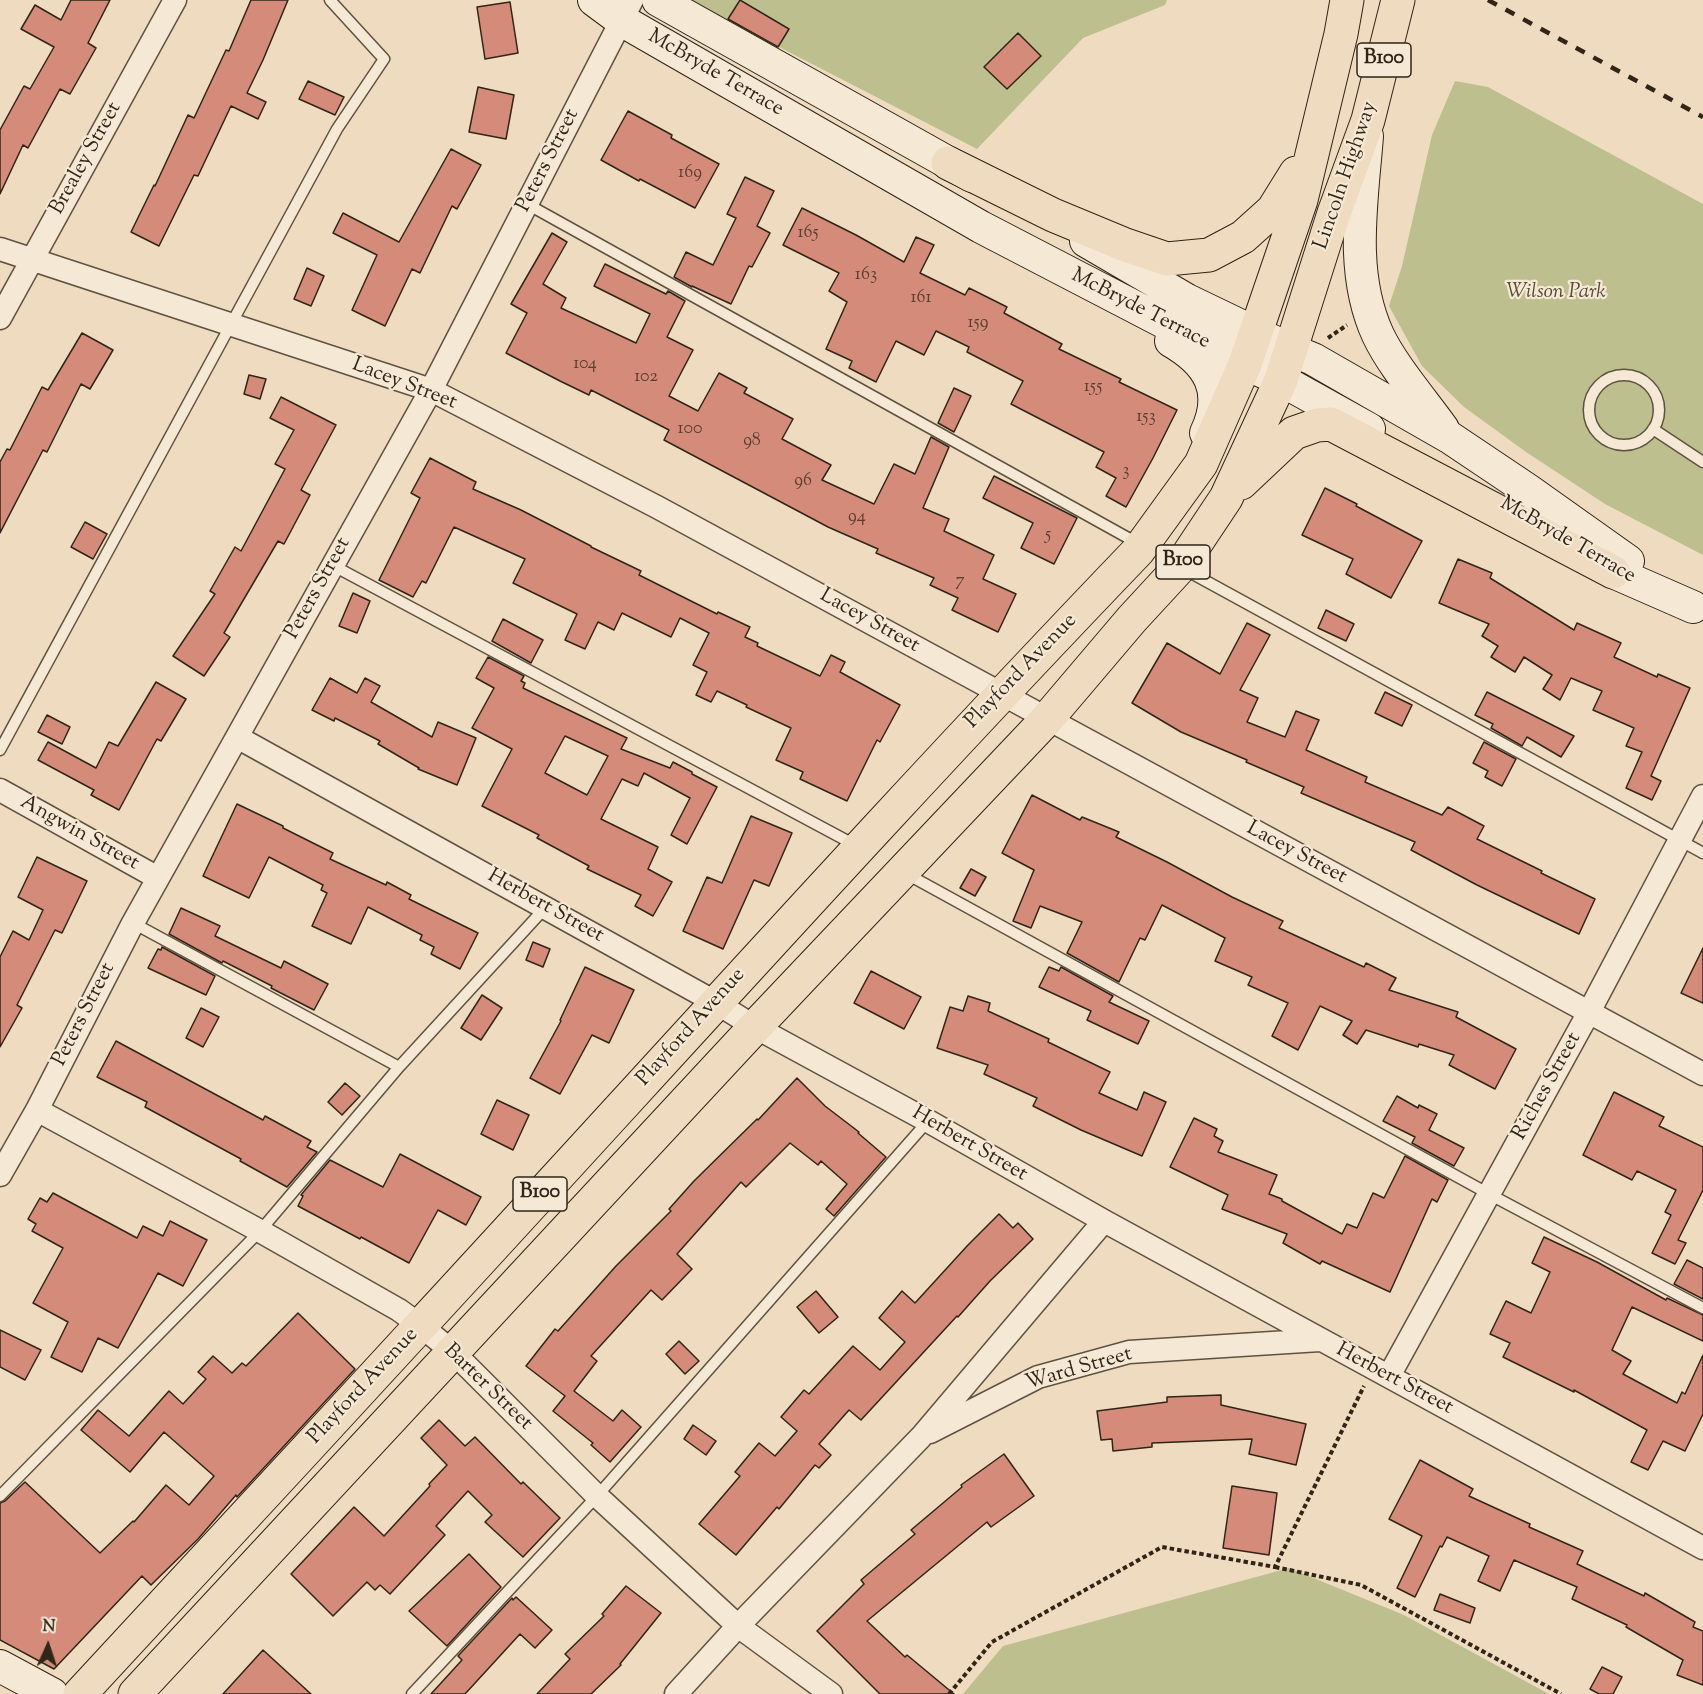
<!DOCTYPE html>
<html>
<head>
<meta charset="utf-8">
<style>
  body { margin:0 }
  #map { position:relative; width:1703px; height:1694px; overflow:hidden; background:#efdbbf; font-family:"Sorts Mill Goudy",serif }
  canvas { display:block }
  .north { position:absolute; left:18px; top:1616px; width:60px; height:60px; -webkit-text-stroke:4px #f5e8d5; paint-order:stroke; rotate:3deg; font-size:16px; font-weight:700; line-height:24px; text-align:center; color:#312517 }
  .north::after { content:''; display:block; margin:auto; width:21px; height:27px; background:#312517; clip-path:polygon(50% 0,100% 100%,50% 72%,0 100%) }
</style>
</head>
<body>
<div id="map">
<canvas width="1703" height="1694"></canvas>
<div class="north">N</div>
</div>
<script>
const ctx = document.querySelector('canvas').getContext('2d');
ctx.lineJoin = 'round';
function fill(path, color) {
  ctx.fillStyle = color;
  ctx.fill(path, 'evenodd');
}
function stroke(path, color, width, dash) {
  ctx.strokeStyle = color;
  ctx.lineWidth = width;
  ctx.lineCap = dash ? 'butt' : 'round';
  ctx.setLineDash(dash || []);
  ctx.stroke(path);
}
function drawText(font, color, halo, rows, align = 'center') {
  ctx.font = font + ' "Sorts Mill Goudy",serif';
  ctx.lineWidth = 4.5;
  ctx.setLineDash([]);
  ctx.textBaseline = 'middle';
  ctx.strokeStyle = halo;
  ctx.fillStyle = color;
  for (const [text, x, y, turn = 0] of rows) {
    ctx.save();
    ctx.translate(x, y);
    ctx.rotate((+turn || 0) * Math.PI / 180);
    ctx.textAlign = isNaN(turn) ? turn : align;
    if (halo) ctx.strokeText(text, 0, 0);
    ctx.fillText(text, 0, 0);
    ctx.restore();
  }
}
const green = new Path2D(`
  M688 0H1167L1165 5 1083 38 977 149Z
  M1455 81 1488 87 1703 204V555L1605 504 1526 452 1464 407 1422 366 1389 306 1402 266 1432 135Z
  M1289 1568 1404 1615 1549 1694H963L1003 1646Z`);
const building = new Path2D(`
  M71 0H110L88 43 96 48 70 94 60 89 28 148 23 145 0 194V130L24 86 30 89 54 47 21 29 35 5 61 20Z
  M251 0H288L263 60 247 93 266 102 258 119 231 106 198 176 194 175 159 246 131 232 154 185 155 186 188 115 194 118 226 50 229 51Z
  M740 0 789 29 778 47 728 19Z
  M510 2 518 53 485 59 477 7Z
  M1018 33 1041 56 1007 89 984 67Z
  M308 81 344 97 335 115 299 99Z
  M478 87 514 95 506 139 469 132Z
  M628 111 672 135 671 138 719 164 695 208 640 179 639 181 601 160Z
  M451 149 481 165 457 209 452 206 420 273 412 269 385 326 352 310 377 255 333 233 343 213 399 242Z
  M745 177 774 191 757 226 770 233 752 267 749 266 731 304 692 286V287L674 277 686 252 713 265 736 218 727 214Z
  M802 208 856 235 904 262 916 237 934 245 920 273 965 295 969 288 1007 307 1004 313 1062 344 1059 349 1121 379 1119 382 1177 410 1153 458 1126 507 1106 496 1116 478 1096 467 1104 452 1011 404 1023 381 967 352 969 347 936 331 924 355 896 341 876 382 849 368 852 361 826 349 847 302 829 291 839 273 783 245Z
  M552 233 567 242 543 284 566 298 561 308 636 343 650 314 594 286 605 264 666 294 668 291 685 301 667 337 693 350 669 396 698 411 719 373 747 388 744 393 793 419 782 439 831 465 822 480 874 504 894 464 915 474 931 437 949 447 923 508 949 519 944 531 994 555 983 579 1016 594 998 632 952 610 958 598 930 585 934 578 876 553 878 549 828 527 664 440 669 430 591 390 589 395 560 381 506 353 527 313 511 304Z
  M307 268 324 276 311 306 294 299Z
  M82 333 113 350 90 389 81 384 47 452 43 450 0 533V462L7 449 10 450 42 387 48 390Z
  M249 375 266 379 260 399 244 394Z
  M954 388 971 396 954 432 938 423Z
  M281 397 336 425 301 490 310 495 284 544 278 541 224 633 230 637 204 676 173 656 215 594 210 591 235 547 241 551 285 469 275 464 294 430 270 418Z
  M430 458 476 482 473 489 521 510 591 546V547L641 571 639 575 717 614 718 612 750 627 745 637 758 643 757 646 820 676 831 655 845 662 840 672 900 705 880 742 877 740 847 801 800 779 803 772 776 760 791 728 746 707 747 705 717 691 711 702 696 695 707 672 693 665 709 633 680 618 671 637 622 613 614 630 598 622 585 649 565 640 577 614 513 583 525 559 454 527 426 583 422 581 413 597 379 580 420 498 411 493Z
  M994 476 1077 518 1054 564 1021 548 1033 523 983 498Z
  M1325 488 1357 504 1356 506 1422 541 1391 598 1346 574 1353 559 1302 535Z
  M85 522 107 534 93 559 71 547Z
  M1458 559 1492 573 1490 578 1574 630 1577 623 1621 643 1614 657 1657 677 1658 674 1690 688 1651 776 1661 781 1652 800 1626 788 1642 752 1626 746 1634 728 1593 710 1602 691 1571 678 1560 700 1543 689 1552 675 1524 657 1515 672 1491 657 1498 646 1482 636 1489 624 1439 603Z
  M353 593 370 601 357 633 339 626Z
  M1326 610 1354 624 1346 641 1318 628Z
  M503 619 543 640 531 663 492 641Z
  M1247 623 1270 635 1240 690 1258 698 1247 722 1285 737 1296 711 1319 720 1306 750 1367 777 1365 782 1442 815 1448 807 1484 826 1477 839 1542 871 1541 873 1595 899 1579 934 1477 885 1411 850 1415 842 1301 793 1304 787 1246 762 1247 760 1181 732 1132 703 1167 643 1220 674Z
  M488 657 524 676 521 681 525 683 523 688 627 738 621 749 670 768 673 762 692 772V774L717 787 687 844 671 835 690 798 644 773 638 786 622 779 601 819 658 847 648 869 672 882 653 916 635 906 641 895 587 869 589 866 537 838 539 835 482 806 512 749 472 728 494 688 476 678ZM565 736 608 756 587 795 545 773Z
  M330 678 357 693 365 678 380 686 371 702 432 737 438 722 476 738 457 785 418 769 419 768 378 744 380 741 335 718 334 721 312 710Z
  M156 682 186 699 161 741 157 739 119 810 91 795 94 790 38 760 48 742 96 768 109 742 118 746Z
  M1385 692 1412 705 1402 726 1375 713Z
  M1487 692 1574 736 1561 757 1527 737 1522 746 1491 728 1493 724 1475 715Z
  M47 715 70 727 62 744 38 732Z
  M1484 742 1516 759 1502 786 1485 777 1488 771 1473 763Z
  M1032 795 1080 820 1082 817 1119 832 1116 837 1167 862 1232 897 1283 921 1279 928 1364 967 1366 963 1396 978 1389 990 1458 1012 1456 1017 1516 1049 1495 1089 1449 1065 1454 1055 1419 1044 1418 1047 1366 1030 1357 1044 1343 1035 1352 1021 1320 1006 1298 1050 1272 1036 1288 1003 1248 985 1252 977 1215 961 1225 938 1162 905 1145 940 1140 938 1119 982 1067 953 1082 922 1040 906 1031 928 1013 921 1034 870 1002 853Z
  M237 804 283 826V828L333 853 330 859 386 885 387 882 411 895 409 899 478 933 460 969 431 954 434 947 420 940 422 935 368 907 351 944 312 926 327 893 321 890 323 885 269 857 249 898 203 876Z
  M751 816 792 833 769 886 754 880 723 949 683 931 707 877 722 883Z
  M37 857 87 881 62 933 55 930 17 1005 22 1008 0 1047V957L13 931 29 940 43 910 18 897Z
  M971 869 986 877 975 896 960 888Z
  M181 908 220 926 215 936 281 968 284 961 328 984 314 1010 271 988 272 986 223 961 222 963 169 934Z
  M533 942 550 949 543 967 526 960Z
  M162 947 215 976 206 995 148 968 158 949 161 950Z
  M1703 948V1003L1681 993Z
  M585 967 634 990 609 1043 592 1035 560 1094 530 1078 561 1021 560 1020Z
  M1049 967 1059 971 1061 967 1113 996 1109 1002 1149 1021 1138 1044 1087 1020 1091 1011 1039 987Z
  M871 971 921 997 904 1029 854 1003Z
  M482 995 502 1008 481 1040 461 1028Z
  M968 996 990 1003 988 1011 1049 1039 1048 1042 1110 1072 1099 1093 1137 1110 1144 1092 1166 1102 1142 1156 1081 1130 1033 1106 1037 1098 984 1074 988 1065 937 1048 950 1007 963 1011Z
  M201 1008 219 1017 203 1047 186 1038Z
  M116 1041 263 1120 265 1116 311 1141 307 1147 317 1152 287 1187 240 1161 241 1159 145 1107 147 1102 97 1077Z
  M797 1078 825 1106 859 1132 858 1133 886 1157 834 1216 826 1209 847 1184 821 1161 818 1165 790 1143 746 1187 741 1182 677 1254 692 1269 662 1300 651 1290 591 1356 597 1361 574 1391 613 1421 622 1410 641 1427 610 1462 591 1445 593 1443 553 1411 565 1396 526 1366 555 1329 558 1331 616 1266 671 1211 669 1209 694 1181 757 1119 758 1120Z
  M345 1083 360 1096 342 1115 328 1102Z
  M1614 1092 1664 1117 1659 1126 1703 1147V1190L1678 1240 1686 1243 1675 1264 1652 1253 1671 1215 1665 1212 1676 1190 1637 1171 1632 1180 1583 1155Z
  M1397 1096 1418 1108 1419 1105 1437 1114 1429 1130 1464 1148 1454 1166 1412 1143 1415 1137 1383 1121Z
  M497 1100 529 1115 513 1150 481 1134Z
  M1194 1118 1217 1129 1214 1136 1223 1141 1218 1152 1277 1175 1269 1194 1282 1199V1201L1342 1234 1347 1224 1357 1228 1373 1193 1384 1198 1405 1156 1448 1180 1437 1202 1432 1199 1390 1292 1322 1261 1320 1264 1283 1243 1287 1234 1222 1209 1228 1195 1170 1167Z
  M400 1154 481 1197 466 1225 438 1210 409 1263 361 1237 360 1239 298 1206 303 1196 301 1195 330 1160 383 1187Z
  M53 1193 137 1238 143 1226 163 1236 170 1221 207 1240 183 1286 158 1273 118 1348 98 1338 82 1372 51 1357 68 1322 33 1303 63 1248 32 1231 36 1224 28 1219 40 1198 47 1202Z
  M999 1214 1013 1228 1018 1223 1033 1239 990 1281 958 1317 957 1316 861 1420 849 1410 819 1444 831 1455 819 1468 815 1465 779 1509 777 1507 736 1555 699 1524 740 1476 735 1472 759 1443 775 1456 797 1431 781 1417 804 1390 809 1394 853 1346 880 1370 905 1342 879 1318 902 1291 915 1303 968 1245Z
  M1544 1237 1597 1262 1666 1300 1667 1298 1703 1315V1341L1632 1307 1612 1350 1631 1361 1623 1374 1677 1403 1682 1392 1685 1394 1703 1355V1414L1685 1451 1663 1441 1648 1470 1631 1462 1647 1430 1574 1390V1392L1503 1357 1510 1343 1490 1334 1506 1301 1531 1313 1550 1272 1532 1263Z
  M1687 1260 1703 1268V1299L1674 1284Z
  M816 1291 838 1317 819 1333 797 1307Z
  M298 1313 355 1369 237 1497 236 1495 198 1539 151 1585 142 1576 54 1669 0 1640V1503L5 1501 25 1482 100 1553 133 1521 134 1522 166 1485 189 1505 214 1476 164 1432 130 1472 81 1430 98 1410 129 1436 169 1391 183 1404 206 1379 198 1372 213 1356 232 1373 242 1363 246 1366Z
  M0 1330 41 1350 25 1380 0 1367Z
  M679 1341 699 1361 685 1374 666 1354Z
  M1221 1395V1405L1306 1424 1296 1465 1249 1454 1252 1439 1152 1443V1447L1113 1451 1112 1439 1101 1440 1097 1411 1167 1402V1397Z
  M439 1420 465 1446 475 1437 521 1484 523 1482 560 1518 523 1557 485 1522 492 1515 468 1491 436 1526 445 1535 390 1594 380 1585 375 1590 367 1582 333 1616 291 1574 354 1507 384 1536 430 1486 429 1484 447 1465 421 1438Z
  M693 1425 716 1441 706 1455 684 1439Z
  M1004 1454 1034 1496 991 1527 987 1522 867 1621 905 1657 907 1655 954 1694H880L817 1631 864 1584 861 1580 915 1534 911 1530 962 1487 961 1485Z
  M1420 1460 1473 1489 1469 1496 1530 1524 1529 1527 1583 1551 1577 1564 1644 1596 1645 1593 1695 1622 1693 1627 1703 1631V1685L1677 1675 1683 1660 1626 1627 1627 1625 1572 1599 1577 1587 1514 1560 1500 1591 1478 1581 1489 1556 1447 1537 1442 1547 1440 1546 1415 1597 1397 1588 1422 1536 1389 1519Z
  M1232 1486 1277 1493 1269 1555 1223 1548Z
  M469 1554 501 1587 447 1646 409 1611Z
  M626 1586 661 1613 620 1664 621 1665 591 1694H537L570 1659 565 1654 604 1616 602 1614Z
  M1440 1594 1475 1608 1470 1623 1434 1610Z
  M516 1597 552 1630 535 1648 520 1634 465 1694H431L462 1660 458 1656 512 1598 513 1600Z
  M263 1650 311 1694H223Z
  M1602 1667 1622 1677 1613 1694H1599L1590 1689Z`);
const path = new Path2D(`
  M1328 338 1347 325
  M1275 1567 1361 1585 1561 1694
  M949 1694 992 1642 1162 1547 1275 1567 1364 1386`);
const lane = new Path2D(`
  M527 204 1139 544
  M1589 410a35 35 0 1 1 70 0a35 35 0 1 1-70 0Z
  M1653 429 1703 462
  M332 565 855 845
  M1182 568 1703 853
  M0 750 337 129 384 59 330 0
  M905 873 1489 1194 1703 1308
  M133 923 399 1067
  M0 1496 260 1231 399 1067 545 908
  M412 1694 597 1496 928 1121`);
const street = new Path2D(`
  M0 249 431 390 657 507 1703 1074
  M0 318 175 0
  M237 737 715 1002 755 1027 928 1121 1104 1221 1703 1548
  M0 790 158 878
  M37 1110 260 1231 399 1310 421 1326 453 1352 597 1496 738 1626 831 1694
  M0 1175 37 1110 133 923 431 390 632 0
  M1389 1376 1589 1012 1703 796
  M930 1432 1038 1377 1129 1352 1320 1340
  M676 1694 738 1626 921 1437 1104 1221`);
const secondary = new Path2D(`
  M594 0 621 20 981 227 1233 358 1281 380 1369 429
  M658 0 972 176
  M1367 136C1362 202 1349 272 1378 335 1392 365 1423 401 1443 429
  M1086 241 1187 300 1291 350 1313 359 1449 437 1528 490 1628 561
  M1171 341C1209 363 1226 391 1206 433
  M1591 558 1613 572 1693 607
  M0 1666 52 1694`);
const highway = new Path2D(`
  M948 163 1053 215 1123 244 1167 259 1209 255 1243 237 1273 210 1296 173
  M1241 483 1294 433 1317 425 1331 424 1613 572
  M80 1694C194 1571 307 1449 420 1326 659 1067 894 805 1138 551L1201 464 1245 364 1301 200 1341 34 1347 0
  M135 1694 755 1027 1047 719 1132 619 1180 567 1226 498 1281 380 1334 213 1368 120 1398 0`);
const rail = new Path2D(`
  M1488 0 1703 117`);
const numberNames = [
  ["169",690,174],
  ["165",808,234],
  ["163",866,276],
  ["161",921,299],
  ["159",978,324],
  ["104",585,365],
  ["102",646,378],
  ["155",1093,388],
  ["153",1146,418],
  ["100",690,430],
  ["98",752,442],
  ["3",1126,472],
  ["96",803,482],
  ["94",857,518],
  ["5",1048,536],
  ["7",960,582]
];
const shields = [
  [1384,60,54],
  [1183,562,54],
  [540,1194,54]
];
const shieldNames = [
  ["B100",1384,60],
  ["B100",1183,562],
  ["B100",540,1194]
];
const streetNames = [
  ["McBryde Terrace",715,74,30],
  ["Brealey Street",87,159,-61],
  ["Peters Street",549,161,-63],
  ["Lincoln Highway",1347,176,-71],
  ["McBryde Terrace",1140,310,27],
  ["Lacey Street",404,385,21],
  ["McBryde Terrace",1567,541,30],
  ["Peters Street",319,589,-61],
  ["Lacey Street",869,622,29],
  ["Playford Avenue",1022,672,-46],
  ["Angwin Street",79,834,29],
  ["Lacey Street",1296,854,28],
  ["Herbert Street",545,907,29],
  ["Peters Street",85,1015,-63],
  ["Playford Avenue",692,1028,-48],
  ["Riches Street",1548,1087,-61],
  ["Herbert Street",969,1145,30],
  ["Ward Street",1079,1370,-16],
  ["Herbert Street",1394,1380,28],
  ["Playford Avenue",364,1387,-47],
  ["Barter Street",487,1388,44]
];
const parkNames = [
  ["Wilson Park",1556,293]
];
fill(green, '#bebf8f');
fill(building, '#d48b79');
stroke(building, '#312517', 1.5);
stroke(lane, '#605241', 13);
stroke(street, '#605241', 25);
stroke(secondary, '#312517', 34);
stroke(highway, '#312517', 35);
stroke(path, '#312517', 4, [4.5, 3]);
stroke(lane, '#f5e8d5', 10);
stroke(street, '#f5e8d5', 22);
stroke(secondary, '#f5e8d5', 32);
stroke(highway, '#efdbbf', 33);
stroke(rail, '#312517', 4.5, [10, 10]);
drawText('18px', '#5a3e30', null, numberNames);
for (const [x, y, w] of shields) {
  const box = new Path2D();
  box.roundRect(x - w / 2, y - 17, w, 34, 4.5);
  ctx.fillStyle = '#f5e8d5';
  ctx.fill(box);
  stroke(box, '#312517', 1.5);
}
drawText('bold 20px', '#312517', null, shieldNames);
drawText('21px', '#312517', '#f5e8d5', streetNames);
drawText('italic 21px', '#544c35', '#f5e8d5', parkNames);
</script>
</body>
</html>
